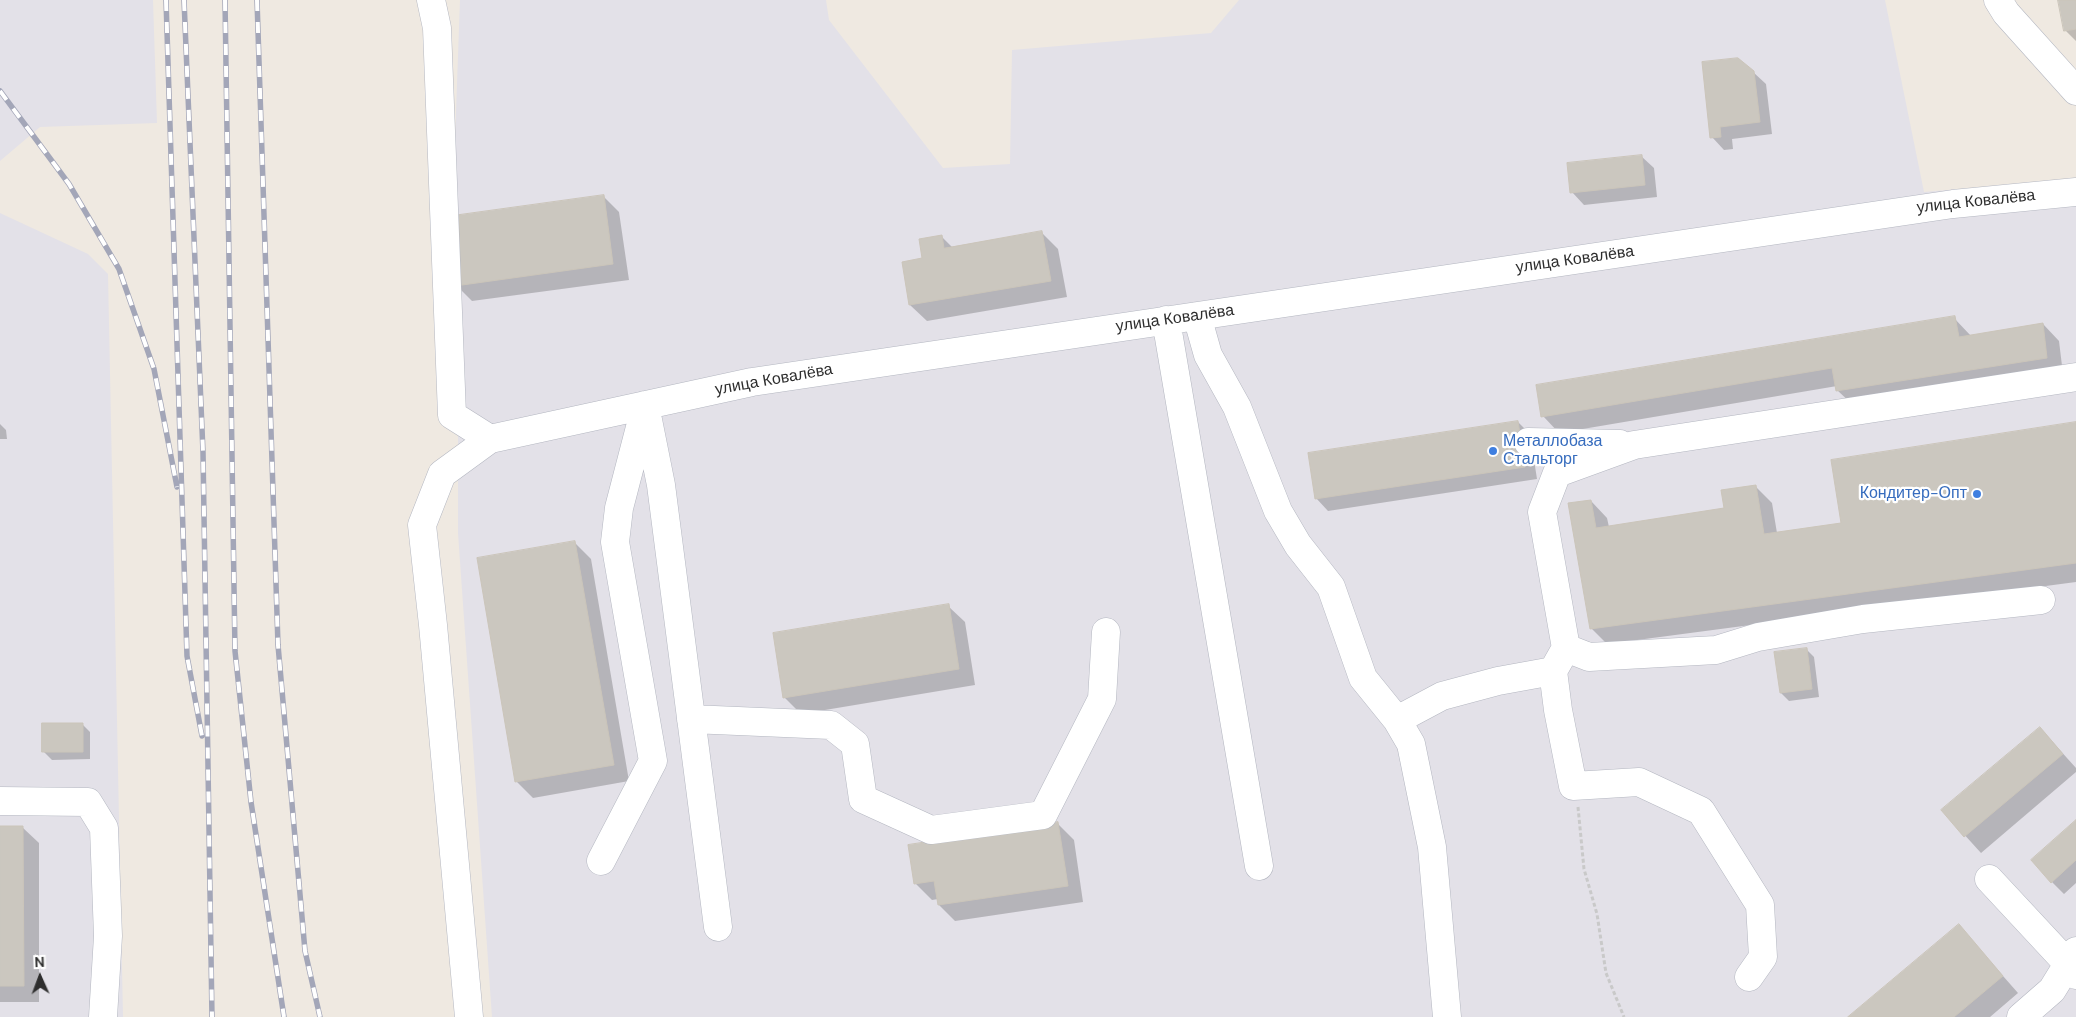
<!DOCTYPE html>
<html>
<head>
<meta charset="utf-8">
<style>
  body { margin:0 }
  #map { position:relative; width:2076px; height:1017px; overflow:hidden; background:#efe9e1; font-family:"DM Sans",sans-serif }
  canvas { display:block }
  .north { position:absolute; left:15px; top:952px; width:50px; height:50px; -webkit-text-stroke:4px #fff; paint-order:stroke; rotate:358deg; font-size:14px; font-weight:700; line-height:20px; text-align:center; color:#2e2e2e }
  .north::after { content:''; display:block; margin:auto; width:18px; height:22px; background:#2e2e2e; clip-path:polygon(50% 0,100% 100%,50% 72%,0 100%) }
</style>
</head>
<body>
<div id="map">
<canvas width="2076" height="1017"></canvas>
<div class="north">N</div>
</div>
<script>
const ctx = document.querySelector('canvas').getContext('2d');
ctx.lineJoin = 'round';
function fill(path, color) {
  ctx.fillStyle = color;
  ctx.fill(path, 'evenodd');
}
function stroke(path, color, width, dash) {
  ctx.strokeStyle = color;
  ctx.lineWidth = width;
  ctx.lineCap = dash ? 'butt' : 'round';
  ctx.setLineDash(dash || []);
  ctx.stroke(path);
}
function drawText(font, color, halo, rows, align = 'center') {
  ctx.font = font + ' "DM Sans",sans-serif';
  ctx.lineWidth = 4.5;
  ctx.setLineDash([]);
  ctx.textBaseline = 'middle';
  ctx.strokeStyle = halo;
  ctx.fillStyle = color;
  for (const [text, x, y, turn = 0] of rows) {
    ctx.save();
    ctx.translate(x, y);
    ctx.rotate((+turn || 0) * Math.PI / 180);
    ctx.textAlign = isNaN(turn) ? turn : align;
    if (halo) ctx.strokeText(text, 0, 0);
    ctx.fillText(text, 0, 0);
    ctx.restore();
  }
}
const industrial = new Path2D(`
  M0 0H153L157 123 40 127 0 161Z
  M460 0H826L829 20 943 168 1010 164 1012 50 1211 33 1239 0H1885L1924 192 2076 179V1017H492L458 533V380L455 140Z
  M0 213 88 254 108 274 123 1017H0Z`);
const shadow = new Path2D(`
  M2060 0H2076V41L2065 30Z
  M1753 72 1766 84 1772 134 1732 139 1733 149 1724 150 1712 137Z
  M1641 156 1654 168 1657 197 1584 205 1572 192Z
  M603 196 619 212 629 280 472 301 456 285Z
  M1042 233 1058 249 1067 297 927 321 910 305 924 259 941 236 953 248Z
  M1954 318 1971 336 2043 324 2059 341 2063 374 1854 406 1837 390V386L1559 433 1543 416Z
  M1518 422 1530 434 1537 479 1328 511 1316 498Z
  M2076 423V582L1607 644 1591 628V501L1607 518 1609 527 1726 509 1756 487 1772 503 1777 533 1843 524Z
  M0 424 6 430 7 439H0Z
  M575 543 591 559 629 781 533 798 517 782Z
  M948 606 965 622 975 685 801 714 784 697Z
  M1806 649 1814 657 1819 697 1789 701 1781 693Z
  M82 724 90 732V759L52 760 44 752Z
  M2040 728 2076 768V772L1981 853 1942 810Z
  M2076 822V883L2064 894 2052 882Z
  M1058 824 1074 840 1083 902 955 921 939 905 938 899 932 900 916 884Z
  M0 827H22L39 843V1002H0Z
  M1959 926 2018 993 1990 1017H1850Z`);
const building = new Path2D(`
  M2058 0H2076V29L2064 31Z
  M1738 58 1754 71 1760 122 1720 127 1721 137 1710 138 1702 62Z
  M1642 155 1645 185 1570 193 1567 163Z
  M604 195 613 264 455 286 445 217Z
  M1042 231 1051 281 909 305 902 262 922 258 919 239 942 235 944 248Z
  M1955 316 1959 337 2043 323 2047 358 1836 391 1832 368 1541 417 1536 385Z
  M1518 421 1525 467 1315 499 1308 453Z
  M2076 422V563L1590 629 1568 503 1591 500 1596 528 1724 508 1721 490 1756 485 1764 534 1841 523 1831 460Z
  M575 541 614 765 515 782 477 558Z
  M949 604 959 669 783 698 773 633Z
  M1807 648 1812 689 1780 693 1774 652Z
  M42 723H83V752H42Z
  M2040 727 2063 754 1964 837 1941 810Z
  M2076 820V860L2051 883 2031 860Z
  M1058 822 1068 886 938 905 934 881 914 884 908 845Z
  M0 826H23L24 986H0Z
  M1959 924 2003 976 1954 1017H1848Z`);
const path = new Path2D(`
  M1578 807 1584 869 1597 914 1606 973 1624 1017`);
const minor = new Path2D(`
  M431 0 437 28 452 415 490 439
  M1998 0 2006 13 2076 91
  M1197 316 1208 355 1237 407 1278 511 1298 545 1331 587 1363 678 1397 720 1411 744 1432 847 1447 1017
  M1166 320 1259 866
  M645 405 661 485 718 927
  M1528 442 1620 444
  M1566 648 1589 657 1716 650 1758 637 1863 619 2041 600
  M1553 671 1558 710 1573 786 1639 782 1701 811 1760 905 1763 957 1749 977
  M691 719 831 725 855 744 863 799 931 830 1043 815 1102 699 1106 632
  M1397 720 1442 696 1498 681 1553 671 1566 648 1542 512 1557 473 1634 445 2076 377
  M0 801 88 802 104 828 108 936 103 1017
  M601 861 653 761 615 542 619 508 644 412
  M1989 879 2068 964 2076 975
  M469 1017 433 625 422 525 442 474 490 439 752 382 1953 204 2076 192
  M2021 1017 2052 990 2076 951`);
const rail = new Path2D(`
  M166 0 187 656 202 736
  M184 0 203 452 212 1017
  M225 0 235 651 251 802 284 1017
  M257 0 278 645 305 951 320 1017
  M0 91 69 184 119 269 154 369 177 487`);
const markers = [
  [1493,451,5,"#3f7fe0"],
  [1977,494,5,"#3f7fe0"]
];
const streetNames = [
  ["улица Ковалёва",1976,202,-6],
  ["улица Ковалёва",1575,260,-8],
  ["улица Ковалёва",1175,319,-8],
  ["улица Ковалёва",774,380,-10]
];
const shopNames = [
  ["Металлобаза",1503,442],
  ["Стальторг",1503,460],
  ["Кондитер-Опт",1967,494,"right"]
];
fill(industrial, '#e3e1e8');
fill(shadow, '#0003');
fill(building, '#cbc7bf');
stroke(building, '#cbc5ba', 1);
stroke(minor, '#b4b7c1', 29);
stroke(path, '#c9c9c9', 3, [4, 2.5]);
stroke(minor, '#fff', 28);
stroke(rail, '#a3a6b8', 5.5);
stroke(rail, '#fff', 4, [11]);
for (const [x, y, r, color] of markers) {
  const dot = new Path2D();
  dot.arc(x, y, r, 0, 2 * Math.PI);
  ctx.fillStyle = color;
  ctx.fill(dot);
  stroke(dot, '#fff', 2);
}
drawText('16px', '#2e2e2e', '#fff', streetNames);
drawText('16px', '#366cbe', '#fff', shopNames, 'left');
</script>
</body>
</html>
